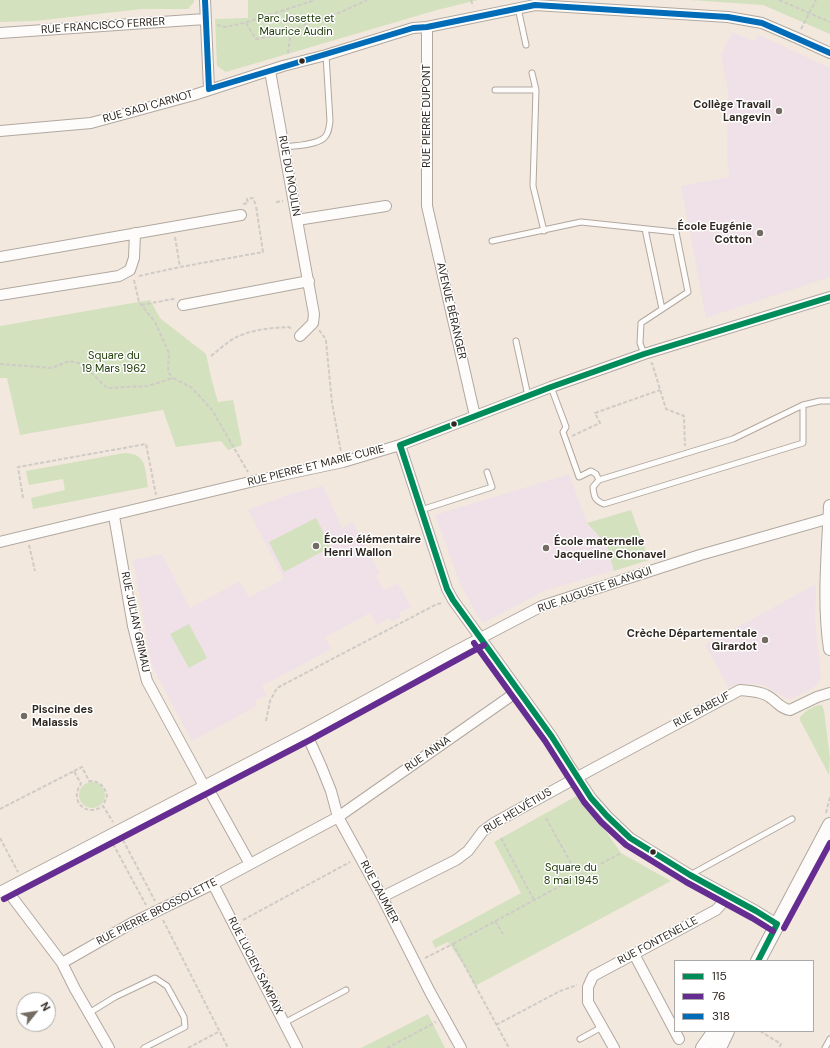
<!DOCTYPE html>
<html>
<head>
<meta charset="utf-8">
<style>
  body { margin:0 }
  #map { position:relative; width:830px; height:1048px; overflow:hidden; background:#f3e8de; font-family:"DM Sans",sans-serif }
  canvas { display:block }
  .legend { position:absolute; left:674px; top:960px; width:140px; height:72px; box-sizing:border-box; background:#fff; border:1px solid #aca9a6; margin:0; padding:5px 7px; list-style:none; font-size:12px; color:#2f2720 }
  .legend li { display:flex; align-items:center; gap:8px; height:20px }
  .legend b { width:20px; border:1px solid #aca9a6 }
  .north { position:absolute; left:16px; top:992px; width:40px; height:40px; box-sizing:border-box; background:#fff; border:1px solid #aca9a6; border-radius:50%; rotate:60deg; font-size:11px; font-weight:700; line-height:16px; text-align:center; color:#2f2720 }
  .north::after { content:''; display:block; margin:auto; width:14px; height:18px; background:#746b62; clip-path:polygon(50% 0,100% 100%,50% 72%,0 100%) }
</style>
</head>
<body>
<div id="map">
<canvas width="830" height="1048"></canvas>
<ul class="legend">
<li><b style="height:5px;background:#008b5a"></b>115</li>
<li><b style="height:5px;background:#652d91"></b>76</li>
<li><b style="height:5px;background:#006cb8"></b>318</li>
</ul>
<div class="north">N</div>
</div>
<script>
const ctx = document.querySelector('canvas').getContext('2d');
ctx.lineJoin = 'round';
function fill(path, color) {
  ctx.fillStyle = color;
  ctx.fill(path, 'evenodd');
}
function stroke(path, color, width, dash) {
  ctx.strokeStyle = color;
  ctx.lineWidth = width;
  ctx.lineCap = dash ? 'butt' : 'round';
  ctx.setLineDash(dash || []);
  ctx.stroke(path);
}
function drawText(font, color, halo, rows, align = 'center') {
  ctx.font = font + ' "DM Sans",sans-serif';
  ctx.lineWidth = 3;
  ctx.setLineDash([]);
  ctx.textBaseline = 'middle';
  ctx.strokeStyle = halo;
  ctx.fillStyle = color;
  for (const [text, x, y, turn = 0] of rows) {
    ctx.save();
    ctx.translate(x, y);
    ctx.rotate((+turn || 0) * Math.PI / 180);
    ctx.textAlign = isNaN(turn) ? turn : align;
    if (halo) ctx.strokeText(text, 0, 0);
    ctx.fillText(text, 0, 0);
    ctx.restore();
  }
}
const education = new Path2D(`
  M732 32 754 41 759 35 830 68V277L706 318 681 186 730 177 727 160 728 91 721 55Z
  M569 474 587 523 631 510 649 560 544 591 483 623 475 612 460 583 435 515Z
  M323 486 342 528 353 522 380 573 376 575 384 590 398 583 411 607 399 613 401 617 392 622 390 618 377 625 370 613 325 637 331 649 262 686 267 695 255 701 257 706 192 741 152 666 133 560 162 554 190 608 240 581 249 597 284 579 248 510 290 494Z
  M816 584 815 621 821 677 816 686 791 699H787L766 686 756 684H739L729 688 705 645Z`);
const green = new Path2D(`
  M0 0H194V2L188 9H142L35 21 0 22Z
  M248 0H478L437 10 226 72 217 66 215 19 248 18Z
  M690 0H830V34L763 5Z
  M150 300 160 318 206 354 212 381 218 402 233 400 242 445 228 450 221 441 176 447 163 410 20 435 7 378H0V326Z
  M124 453C147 453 145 469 148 487L33 509 31 498 65 490 63 479 29 485 26 471Z
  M631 510 649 560 614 571 607 545 587 523Z
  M316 518 331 547 284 572 269 542Z
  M189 624 207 658 189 668 170 634Z
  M822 705 824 711 830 758 829 775 800 720V717C806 711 813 705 822 705Z
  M79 795a13 13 0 1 1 26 0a13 13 0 1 1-26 0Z
  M580 794 621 853 671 881 475 986 465 967 448 942 435 948 432 941 521 893 494 842Z
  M428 1014 445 1048H361Z`);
const path = new Path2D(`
  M471 0 473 6
  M779 0 830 22
  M246 23 256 39 273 36 290 30
  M217 25 225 27 244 23 315 0
  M801 29 816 0
  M288 53 291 30 341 12 367 0
  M276 202 283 201
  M243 204 248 203 247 199 253 198 256 206
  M175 237 180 267
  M139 276 180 267 263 252 256 206H257
  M134 280 139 302 155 322 169 353 168 372 173 378
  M141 305 173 299 175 300
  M319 330 325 338 326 341 332 403 341 452
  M211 356C220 349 229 340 239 336 255 329 272 328 289 327L292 330
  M0 364 52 368 69 361 82 364 107 388 148 386 173 378 192 388 212 410 248 472
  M651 364 652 363 666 409 684 416 685 446
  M572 436 600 423 595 413 660 390
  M23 498 18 467 146 444 156 495
  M29 545 35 571
  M266 721 270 701 277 688 437 604 442 603
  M74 771 82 767 89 781C99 781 105 786 107 796L103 806 113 822
  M0 809 74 771 81 784C69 800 85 818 103 806
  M826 813 830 797
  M546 818 578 876
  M0 838 18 872
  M501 838 534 900
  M123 840 155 901
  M113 844 146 905
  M163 920 228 1048
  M243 920 350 862
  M495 921 503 934
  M453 944 621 853
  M425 958 453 944 509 1048
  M496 1025 560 991 577 985
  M760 1031 781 1044 779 1048
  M188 1048 220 1031
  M387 1048 436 1022`);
const service = new Path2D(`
  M518 8 526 45
  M532 73 536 90 533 186 544 231
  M495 90H536
  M284 147C294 146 316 145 324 138 329 134 329 127 330 121L326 55
  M645 229 662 309
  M492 241 581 222 676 232 688 292 641 323 640 343 644 354
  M516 341 528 396
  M551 387 566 427 563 432 579 477 591 471 596 474 599 480 593 487C594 496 594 500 604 504L803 443V405L820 401H830
  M599 480 733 439 803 405
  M421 510 492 487 487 472
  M690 875 792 819
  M89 1013 115 997 155 978 167 986 184 1017 185 1027 144 1048
  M284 1023 346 990
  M580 1039 602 1027
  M825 1048 830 1039`);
const minor = new Path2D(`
  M205 0 209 89
  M427 27V206L475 416
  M0 33 205 19
  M270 71 314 314 313 323 300 336
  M0 131 91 123 194 95 283 66 326 55 413 28 427 27 535 5 728 17 762 23 797 38 830 53
  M297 220 386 206
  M0 257 241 215
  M0 295 119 276 130 270 134 258 135 233
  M183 305 309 281
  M400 445 447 589 453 600 552 737 569 765 591 798 607 816 630 838 690 875 756 911 777 924
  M114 516 133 626 147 681 204 786
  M0 542 254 481 343 462 400 445 551 387 644 354 830 297
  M306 733 321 766 331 791 338 817 382 897 430 992 461 1048
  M206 785 250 864
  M213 884 297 1048
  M6 889 62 963 75 989 109 1048
  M0 892 306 733 452 653 542 606 700 555 830 518
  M382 897 456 860 468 851 483 831 494 823 587 772 740 690C749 691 758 691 766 695 775 699 780 709 790 710L817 697 830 693
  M634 954 679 1039
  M62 963 132 923 213 884 338 817 518 691
  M614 1048 588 1002V987L593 976 716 910 729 896`);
const tertiary = new Path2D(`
  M830 506C828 553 823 602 830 649`);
const secondary = new Path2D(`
  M758 961 830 825
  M703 1048 715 1031
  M719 1048 727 1031`);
const bus1 = new Path2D(`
  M400 445 447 589 453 600 552 737 591 798 607 816 630 838 690 875 756 911 777 924
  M400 445 551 387 644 354 830 297
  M758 961 777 924`);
const bus2 = new Path2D(`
  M474 643 545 741 584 802 601 822 626 845 686 882 752 918 773 931
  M4 899 310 740 484 645
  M784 928 830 843`);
const bus3 = new Path2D(`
  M205 0 209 89 413 28 427 27 535 5 728 17 762 23 830 53`);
const markers = [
  [302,61,3.5,"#2f2720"],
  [779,111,4,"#746b62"],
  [760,233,4,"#746b62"],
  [454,424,3.5,"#2f2720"],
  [316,546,4,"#746b62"],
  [546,548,4,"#746b62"],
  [765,640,4,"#746b62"],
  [24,716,4,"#746b62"],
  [653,852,3.5,"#2f2720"]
];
const parkNames = [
  ["Parc Josette et",296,19],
  ["Maurice Audin",296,32],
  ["Square du",114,356],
  ["19 Mars 1962",114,369],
  ["Square du",571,868],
  ["8 mai 1945",571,881]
];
const streetNames = [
  ["RUE FRANCISCO FERRER",103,26,-4],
  ["RUE SADI CARNOT",148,107,-16],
  ["RUE PIERRE DUPONT",427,116,-90],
  ["RUE DU MOULIN",289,176,80],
  ["AVENUE BÉRANGER",451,311,77],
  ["RUE PIERRE ET MARIE CURIE",316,466,-14],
  ["RUE AUGUSTE BLANQUI",595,590,-19],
  ["RUE JULIAN GRIMAU",135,622,78],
  ["RUE BABEUF",702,710,-28],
  ["RUE ANNA",428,754,-35],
  ["RUE HELVÉTIUS",518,811,-31],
  ["RUE DAUMIER",379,892,62],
  ["RUE PIERRE BROSSOLETTE",157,912,-27],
  ["RUE FONTENELLE",658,941,-28],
  ["RUE LUCIEN SAMPAIX",255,966,63]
];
const poiNames = [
  ["Collège Travail",771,105],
  ["Langevin",771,118],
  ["École Eugénie",752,227],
  ["Cotton",752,240],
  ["École élémentaire",324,540,"left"],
  ["Henri Wallon",324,553,"left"],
  ["École maternelle",554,542,"left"],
  ["Jacqueline Chonavel",554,555,"left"],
  ["Crèche Départementale",757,634],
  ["Girardot",757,647],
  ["Piscine des",32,710,"left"],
  ["Malassis",32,723,"left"]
];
fill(education, '#efe1e7');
fill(green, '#d4e1bf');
stroke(service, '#b0a8a0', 7);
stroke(minor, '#b0a8a0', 12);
stroke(tertiary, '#b0a8a0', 14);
stroke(secondary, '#b0a8a0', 16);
stroke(path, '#cfcbc6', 2, [4, 2]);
stroke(service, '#fdfcfa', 5);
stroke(minor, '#fdfcfa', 10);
stroke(tertiary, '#fdfcfa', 12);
stroke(secondary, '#fdfcfa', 14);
stroke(bus1, '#008b5a', 6);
stroke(bus2, '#652d91', 6);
stroke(bus3, '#006cb8', 6);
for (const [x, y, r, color] of markers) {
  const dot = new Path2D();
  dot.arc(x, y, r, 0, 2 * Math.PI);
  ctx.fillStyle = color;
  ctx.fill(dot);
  stroke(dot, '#fff', 1.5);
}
drawText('11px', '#203d08', '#fff', parkNames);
drawText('11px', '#2f2720', '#fff', streetNames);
drawText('bold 11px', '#2f2720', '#fff', poiNames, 'right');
</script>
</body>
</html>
